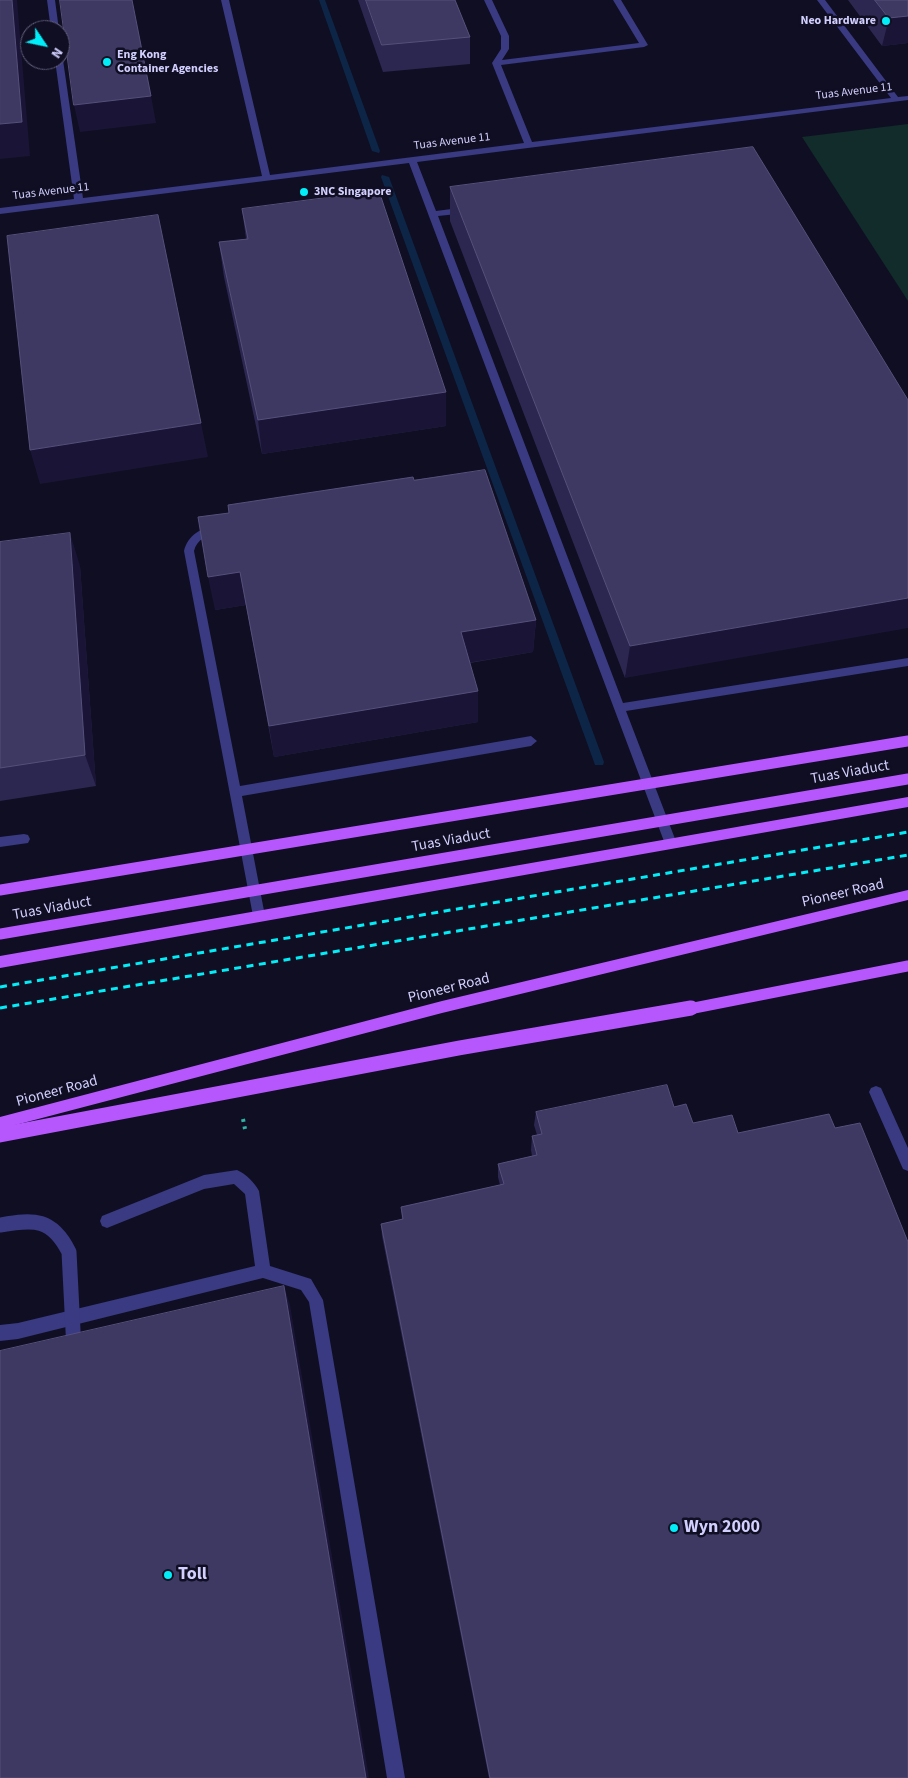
<!DOCTYPE html>
<html>
<head>
<meta charset="utf-8">
<style>
  body { margin:0 }
  #map { position:relative; width:908px; height:1778px; overflow:hidden; background:#100e22; font-family:"Source Sans 3",sans-serif }
  canvas { display:block }
  .north { position:absolute; left:20px; top:20px; width:50px; height:50px; box-sizing:border-box; background:#100e22; border:1px solid #5e5b7a; border-radius:50%; rotate:124deg; font-size:14px; font-weight:700; line-height:20px; text-align:center; color:#d2cfff }
  .north::after { content:''; display:block; margin:auto; width:18px; height:22px; background:#01eef9; clip-path:polygon(50% 0,100% 100%,50% 72%,0 100%) }
</style>
</head>
<body>
<div id="map">
<canvas width="908" height="1778"></canvas>
<div class="north">N</div>
</div>
<script>
const ctx = document.querySelector('canvas').getContext('2d');
ctx.lineJoin = 'round';
function fill(path, color) {
  ctx.fillStyle = color;
  ctx.fill(path, 'evenodd');
}
function stroke(path, color, width, dash) {
  ctx.strokeStyle = color;
  ctx.lineWidth = width;
  ctx.lineCap = dash ? 'butt' : 'round';
  ctx.setLineDash(dash || []);
  ctx.stroke(path);
}
function drawText(font, color, halo, rows, align = 'center') {
  ctx.font = font + ' "Source Sans 3",sans-serif';
  ctx.lineWidth = 5;
  ctx.setLineDash([]);
  ctx.textBaseline = 'middle';
  ctx.strokeStyle = halo;
  ctx.fillStyle = color;
  for (const [text, x, y, turn = 0] of rows) {
    ctx.save();
    ctx.translate(x, y);
    ctx.rotate((+turn || 0) * Math.PI / 180);
    ctx.textAlign = isNaN(turn) ? turn : align;
    if (halo) ctx.strokeText(text, 0, 0);
    ctx.fillText(text, 0, 0);
    ctx.restore();
  }
}
const green = new Path2D(`
  M908 124V301L802 137Z`);
const stream = new Path2D(`
  M319 0H325L380 151 379 153 372 151Z
  M382 175 389 177 604 762 603 765H595L594 762 381 177Z`);
const path = new Path2D(`
  M243 1119 245 1129`);
const minor = new Path2D(`
  M47 0H55L59 30H51Z
  M221 0H229L270 175 524 143 492 63 501 49V36L484 0H492L509 36V49L502 60 639 43 613 0H621L648 45 644 47 501 65 532 142 891 98 817 0H825L898 97 908 96V100L417 162 436 211 467 207 471 210 467 213 438 216 623 703 908 658V666L626 711 677 844 675 848H667L665 844 409 163 0 214V208L74 199 55 60H60V58L63 60 83 198 262 176Z
  M215 525 219 526V532C207 535 197 539 194 551L240 786 531 736 537 741 531 746 242 796 265 916 263 920 259 921 255 920 253 916 184 551C188 535 200 529 215 525Z
  M24 834 28 835 30 839 28 843 0 847V837Z
  M876 1086 881 1088 908 1148V1171L903 1169 869 1092 871 1088Z
  M237 1170C246 1174 255 1183 259 1191L270 1266 311 1279 323 1300 405 1778H387L309 1302 301 1290 263 1278 18 1339 0 1341V1325L18 1323 255 1266 245 1194 234 1184 204 1189 107 1228 102 1226 100 1221 102 1216 204 1175Z`);
const major = new Path2D(`
  M908 797V807L0 968V956Z
  M908 890V900L442 1013 0 1129V1117L442 1001Z`);
const rail = new Path2D(`
  M0 987 908 832
  M0 1008 908 855`);
const minorBridge = new Path2D(`
  M0 1225C34 1219 52 1218 69 1252L74 1350`);
const majorBridgeFar1 = new Path2D(`
  M0 890 908 741
  M0 934 908 779
  M684 1010 908 966`);
const majorBridge = new Path2D(`
  M0 1135 459 1048 691 1008`);
const wall = new Path2D(`
  M358 0H455L470 37V64L383 72Z
  M848 0H908V43L882 46Z
  M753 147 625 678 450 221V187Z
  M242 209 446 426 262 454 224 277 219 242 246 239Z
  M414 480 536 620 533 652 470 663 478 722 274 757 246 605 215 610 229 513Z
  M0 542 80 566 96 786 0 801Z
  M674 1107 908 1778H489L382 1236 381 1224 402 1219 401 1207 500 1185 498 1177V1164L532 1156 531 1150 532 1136 537 1135 534 1125 536 1112Z`);
const shadedWall = new Path2D(`
  M12 0H17L30 156 0 159V124Z
  M908 16V43L882 46 889 18Z
  M151 96 156 123 80 132 74 105Z
  M446 392V426L262 454 258 420Z
  M201 423 208 457 40 484 30 450Z
  M70 533 80 566 96 786 85 755Z
  M240 572 246 605 215 610 208 577Z
  M908 598V628L625 678 630 646Z
  M536 620 533 652 461 664V632Z
  M478 691V722L274 757 269 726Z
  M284 1286 290 1305 369 1778H366Z`);
const building = new Path2D(`
  M0 0H12L22 122 0 124Z
  M60 0H132L151 96 74 105Z
  M366 0H455L470 37 382 45Z
  M875 0H908V16L889 18Z
  M753 147 908 400V598L630 646 450 187Z
  M379 191 446 392 258 420 219 242 248 239 242 209Z
  M158 215 201 423 30 450 7 236Z
  M485 470 536 620 461 632 478 691 269 726 240 572 208 577 198 517 229 513 228 505 413 477 414 480Z
  M70 533 85 755 0 768V542Z
  M667 1085 674 1107 686 1104 693 1123 732 1115 738 1133 829 1114 835 1128 860 1123 908 1242V1778H490L381 1224 403 1219 401 1207 504 1184 498 1164 537 1155 532 1136 542 1134 536 1112Z
  M284 1286 366 1778H0V1351Z`);
const markers = [
  [886,21,5,"#01eef9"],
  [107,62,5,"#01eef9"],
  [304,192,5,"#01eef9"],
  [674,1528,5,"#01eef9"],
  [168,1575,5,"#01eef9"]
];
const farPoinames = [
  ["Neo Hardware",876,21,"right"],
  ["Eng Kong",117,55],
  ["Container Agencies",117,69],
  ["3NC Singapore",314,192]
];
const farStreetnames = [
  ["Tuas Avenue 11",854,92,-7],
  ["Tuas Avenue 11",452,142,-7],
  ["Tuas Avenue 11",51,192,-7]
];
const streetNames = [
  ["Tuas Viaduct",850,773,-10],
  ["Tuas Viaduct",451,841,-10],
  ["Pioneer Road",843,894,-13],
  ["Tuas Viaduct",52,909,-10],
  ["Pioneer Road",449,989,-14],
  ["Pioneer Road",57,1092,-15]
];
const nearPoinames = [
  ["Wyn 2000",684,1528],
  ["Toll",178,1575]
];
fill(green, '#112c2a');
fill(stream, '#0d2647');
stroke(path, '#2fb3a4', 4, [3, 4.5]);
fill(minor, '#393a81');
fill(major, '#b657fe');
stroke(rail, '#01eef9', 3, [7, 5.5]);
stroke(minorBridge, '#393a81', 15);
stroke(majorBridgeFar1, '#b657fe', 11);
stroke(majorBridge, '#b657fe', 15);
fill(wall, '#2c2750');
fill(shadedWall, '#1a1536');
fill(building, '#3e3963');
stroke(building, '#55507b', 1);
for (const [x, y, r, color] of markers) {
  const dot = new Path2D();
  dot.arc(x, y, r, 0, 2 * Math.PI);
  ctx.fillStyle = color;
  ctx.fill(dot);
  stroke(dot, '#100e22', 2);
}
drawText('bold 12px', '#d2cfff', '#100e22', farPoinames, 'left');
drawText('12px', '#d2cfff', '#100e22', farStreetnames);
drawText('15px', '#d2cfff', '#100e22', streetNames);
drawText('bold 18px', '#d2cfff', '#100e22', nearPoinames, 'left');
</script>
</body>
</html>
